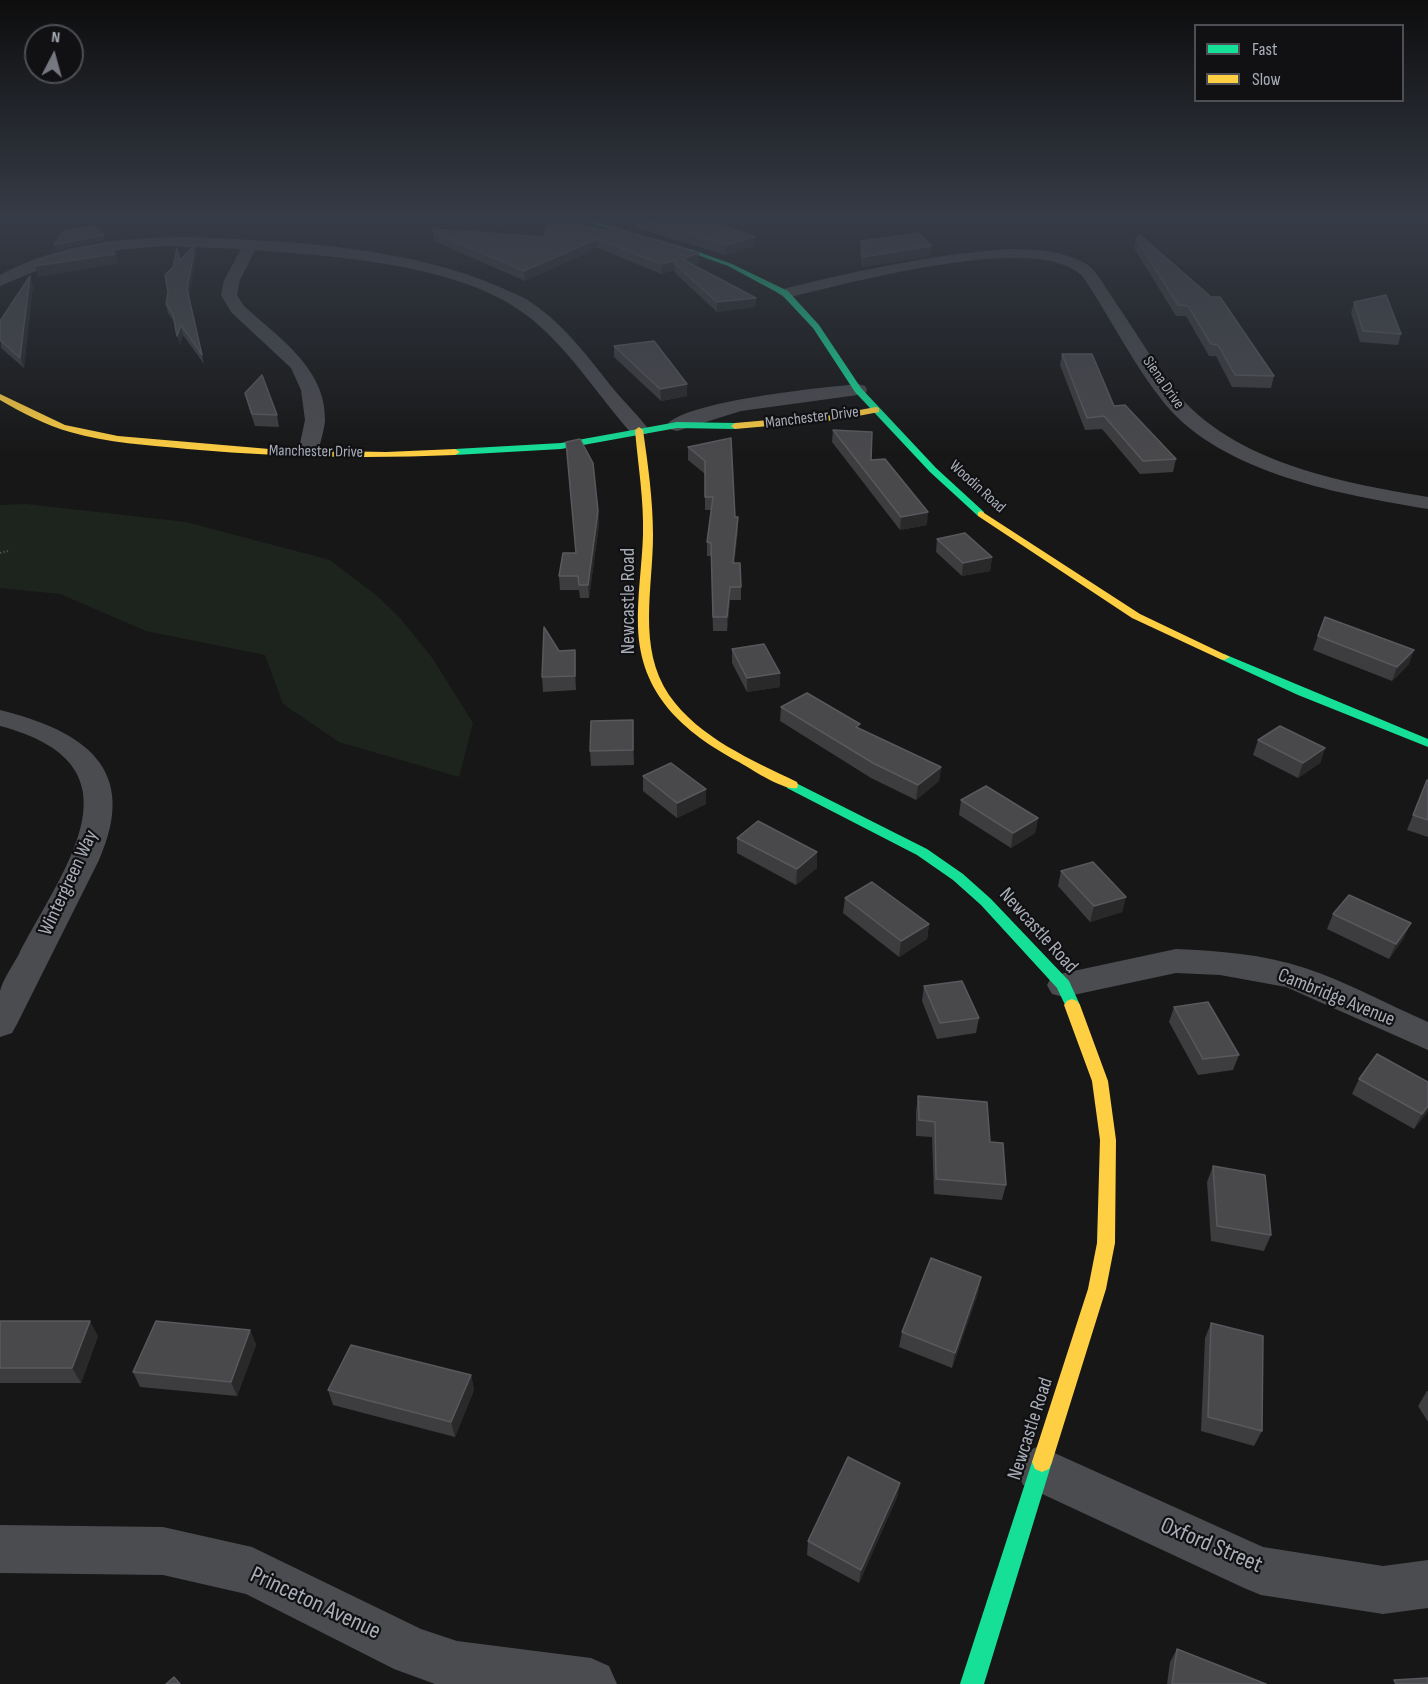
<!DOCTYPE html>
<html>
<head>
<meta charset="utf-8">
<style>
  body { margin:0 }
  #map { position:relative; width:1428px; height:1684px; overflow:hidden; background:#171717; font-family:"Sofia Sans Condensed",sans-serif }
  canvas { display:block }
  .legend { position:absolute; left:1194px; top:24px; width:210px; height:78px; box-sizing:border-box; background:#111113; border:2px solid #4d4f55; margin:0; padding:8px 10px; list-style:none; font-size:18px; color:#a8adb8 }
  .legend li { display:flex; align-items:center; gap:12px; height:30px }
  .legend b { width:30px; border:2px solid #4d4f55 }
  .north { position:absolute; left:24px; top:24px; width:60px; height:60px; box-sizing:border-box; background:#111113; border:2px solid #4d4f55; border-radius:50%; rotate:6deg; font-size:16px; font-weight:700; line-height:24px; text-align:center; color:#a8adb8 }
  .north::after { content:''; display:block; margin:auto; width:21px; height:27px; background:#757880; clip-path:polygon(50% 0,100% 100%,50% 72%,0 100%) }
</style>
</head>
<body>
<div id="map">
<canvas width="1428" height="1684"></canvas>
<ul class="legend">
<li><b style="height:8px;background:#16e098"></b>Fast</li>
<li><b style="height:8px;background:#ffcf43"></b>Slow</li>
</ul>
<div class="north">N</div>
</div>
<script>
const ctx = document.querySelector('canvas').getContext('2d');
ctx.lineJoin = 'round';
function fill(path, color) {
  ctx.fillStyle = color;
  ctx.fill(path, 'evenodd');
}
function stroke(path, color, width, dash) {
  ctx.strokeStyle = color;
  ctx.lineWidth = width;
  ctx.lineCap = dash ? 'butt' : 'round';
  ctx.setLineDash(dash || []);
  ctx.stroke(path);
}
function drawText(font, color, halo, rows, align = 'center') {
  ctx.font = font + ' "Sofia Sans Condensed",sans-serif';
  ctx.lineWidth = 4.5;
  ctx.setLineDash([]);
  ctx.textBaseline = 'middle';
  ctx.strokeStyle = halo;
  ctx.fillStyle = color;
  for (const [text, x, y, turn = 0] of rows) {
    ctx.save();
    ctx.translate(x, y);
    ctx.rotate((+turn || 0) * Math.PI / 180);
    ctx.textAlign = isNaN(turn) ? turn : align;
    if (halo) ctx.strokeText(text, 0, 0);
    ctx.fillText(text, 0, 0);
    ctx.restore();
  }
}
const green = new Path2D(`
  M26 504 186 522 330 560 377 596 400 618 433 659 473 723 459 777 339 742 283 704 265 655 146 631 60 594 0 588V505Z`);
const path = new Path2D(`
  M0 553 8 551`);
const street = new Path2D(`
  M192 237C290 241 409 247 500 287 510 292 523 296 532 303 566 326 591 361 616 392 627 405 639 416 649 430L646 434H632C599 397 572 353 534 321 468 264 339 257 255 250L240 280 237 295 244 306C278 337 327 369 325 421 324 431 320 443 318 453L315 457H301L298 453 305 420 301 390 291 368 231 312 221 295 224 280 241 249 163 246 108 251 55 263 0 286V275C59 243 126 237 192 237Z
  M1006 249C1034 249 1064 250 1088 265 1098 273 1103 284 1110 294 1130 323 1148 353 1168 382 1225 461 1337 482 1428 497V509C1343 495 1223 474 1165 404 1133 365 1111 318 1083 277 1040 229 844 285 785 298L777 293 779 290C854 271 930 255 1006 249Z
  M858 384 865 386 867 390 865 394 741 411 677 431 670 429 667 425C684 401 826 387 858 384Z
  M0 710C84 731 140 768 99 860L17 1024 12 1033 0 1037C0 1023 0 1005 0 991 3 979 13 965 19 954 64 867 148 765 0 726Z
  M1176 949C1219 951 1263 954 1305 968 1347 982 1387 1004 1428 1022V1050L1286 987 1220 975 1176 973 1064 997 1052 994 1047 985 1052 976 1064 973Z
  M1039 1446 1263 1547 1383 1566 1428 1560V1608L1383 1614 1261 1595 1244 1588 1023 1485 1016 1469 1023 1453Z
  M0 1525 163 1527 252 1547 421 1629 457 1641 591 1658 609 1666 617 1684H435L394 1669 246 1594 163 1575 0 1573Z`);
const fast = new Path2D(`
  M583 221H592L693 250 732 264 788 291 819 325 861 388 936 468 984 512V516H978L930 472 855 392 813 328 782 295 728 266 689 252Z
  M677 422 735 423 739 426 735 429 677 428 561 449 455 455 450 452 455 449 561 443Z
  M1224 654 1428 739V747L1298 695 1220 659V655Z
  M792 781 927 849 963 874 991 899 1069 981 1080 1005 1077 1009H1067L1057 988 981 905 953 880 917 855 787 788 786 785 787 782Z
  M1042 1452 1049 1455 1052 1462 984 1684H960L1032 1462 1035 1455Z`);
const slow = new Path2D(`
  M0 394 65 425 118 436 281 450 386 452 455 449 460 452 455 455C365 459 276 457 187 449 148 445 108 443 70 432 46 425 22 413 0 400Z
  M876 407 879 408V412L837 420 735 429 731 426 735 423 837 414Z
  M639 427 643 430C648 465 653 500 653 535 653 588 637 648 669 695 699 738 752 760 797 782L798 785 797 788C784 791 751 769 739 762 683 732 640 694 638 627 637 596 642 566 643 535 644 500 638 465 635 430Z
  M981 511 1140 614 1230 657 1224 660 1220 659 1132 618 978 516V512Z
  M1072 999 1077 1001 1080 1005 1108 1081 1116 1140 1115 1243 1106 1289 1052 1462 1049 1469 1042 1472 1035 1469 1032 1462 1088 1289 1097 1243 1100 1140 1092 1081 1064 1005 1067 1001Z`);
const wall = new Path2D(`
  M481 221H512L497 226Z
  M548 221 699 253V263L693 264 756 298 755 307 717 312 675 273V270L661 274 598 248 525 281 434 241 433 232 544 237Z
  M635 221H712L755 237 754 247 726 255 635 228Z
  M1136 238 1274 376 1271 388 1232 387 1216 356H1209L1186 316H1176L1134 248Z
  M861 241 930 256 862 267 860 251Z
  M195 245 196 254 189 298 204 364 183 335 180 345 175 323 168 313 166 304 180 260Z
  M33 285 24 368 1 348 0 321Z
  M1354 302 1401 334 1398 345 1360 342 1351 313Z
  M614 346 687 384V396L661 401 614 357Z
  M1062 354 1114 406 1176 459 1173 472 1140 474 1102 429 1085 430 1060 365Z
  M245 393 277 415 279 427 255 426 248 405Z
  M833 430 871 460 927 525 900 530 832 442Z
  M731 438 735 517H738V530L734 563 741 587V600H730L727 631H713L711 556H707V542L712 510H705V474L688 460V447Z
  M598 511 599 524 589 598H580L579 590H560L559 576 576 553Z
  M937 539 992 557 990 571 962 576 936 552Z
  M1318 636 1409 664 1392 681 1313 650Z
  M732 649 780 673V687L747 692 732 663Z
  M575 650 576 690 543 692 542 677 559 651Z
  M781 707 860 729 941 767 939 781 916 800 871 778 780 721Z
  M633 735 634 765 591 766 590 751Z
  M1258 740 1325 748 1320 763 1298 778 1253 755Z
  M643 776 706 804 677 818 643 791Z
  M1427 780 1428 781V837L1407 830Z
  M961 800 1038 818 1035 833 1011 848 959 815Z
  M737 838 817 852V868L796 885 737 853Z
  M1061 871 1126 897 1122 912 1090 922 1058 886Z
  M845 898 929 924 927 939 899 957 843 913Z
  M1333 914 1404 938 1389 959 1327 929Z
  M924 986 979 1018 976 1033 937 1039 922 1001Z
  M1174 1007 1239 1055 1233 1070 1198 1075 1169 1022Z
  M1359 1079 1428 1082V1111L1414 1129 1352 1094Z
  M918 1096 1006 1185 1002 1200 934 1194 932 1137 916 1136V1112Z
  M1213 1166 1271 1235 1264 1251 1211 1241 1207 1182Z
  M981 1277 978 1293 952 1368 899 1347 902 1332Z
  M0 1321 98 1336 81 1383H0Z
  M1211 1323 1262 1431 1254 1446 1201 1431 1205 1338Z
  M250 1330 256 1345 237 1396 140 1387 133 1372Z
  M471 1375 474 1390 455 1437 333 1405 328 1390Z
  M1427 1391H1428V1422L1418 1406Z
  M900 1483 897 1497 859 1583 807 1555 808 1541Z
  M1177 1649 1266 1684H1167L1170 1662Z`);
const shadedWall = new Path2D(`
  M496 221H512L497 226Z
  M104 235 105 240 55 251 54 245Z
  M755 237 754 247 726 255V245Z
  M597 239 598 248 525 281 524 271Z
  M195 245 196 254 189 298 204 364 187 289Z
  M931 246 930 256 862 267 863 257Z
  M699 253V263L682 268V259Z
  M115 254 118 264 38 277 35 266Z
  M677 260 674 263 675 270 661 274V264Z
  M30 276 33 285 24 368 20 358Z
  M756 298 755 307 717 312V302Z
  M181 325 183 335 180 345 177 336Z
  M687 384V396L661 401 660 389Z
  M598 511 599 524 589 598 588 585Z
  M928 512 927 525 900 530 901 517Z
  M738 517V530L733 577V563Z
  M992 557 990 571 962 576 963 563Z
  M730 587V600L727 631V617Z
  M575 650 576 664V690L575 676Z
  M1414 650 1409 664 1392 681 1397 667Z
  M780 673V687L747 692V678Z
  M1325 748 1320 763 1298 778 1303 763Z
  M941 767 939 781 916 800 918 785Z
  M706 789V804L677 818V803Z
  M1038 818 1035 833 1011 848 1013 833Z
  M817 852V868L796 885 797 869Z
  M1126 897 1122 912 1090 922 1094 906Z
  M1411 923 1404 938 1389 959 1396 944Z
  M929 924 927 939 899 957 901 941Z
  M1428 1106V1111L1414 1129 1422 1114Z
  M981 1277 978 1293 952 1368 955 1353Z
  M90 1321 98 1336 81 1383 72 1368Z
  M250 1330 256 1345 237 1396 231 1382Z
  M471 1375 474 1390 455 1437 451 1422Z
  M900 1483 897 1497 859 1583 861 1570Z`);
const building = new Path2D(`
  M548 221H559L604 230 612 227 699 253 682 259 756 298 717 302 674 263 677 260 661 264 597 239 524 271 433 232V229L544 237Z
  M644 221H712L755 237 726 245Z
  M96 226 104 235 54 245 63 231Z
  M919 233 931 246 863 257 861 241Z
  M1140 235 1211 297H1220L1274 376 1235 375 1218 345 1211 344 1188 306 1178 305 1136 238Z
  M106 243H110L115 254 35 266 39 260 53 255Z
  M195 245 187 289 202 355 181 325 177 336 173 314 166 304 168 292 165 275 173 267 177 248 180 260Z
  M30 276 20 358 0 340V321Z
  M1386 295 1401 334 1363 331 1354 302Z
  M654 341 687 384 660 389 614 346Z
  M1062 354H1092L1114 406 1125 405 1176 459 1143 461 1104 416 1087 418Z
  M262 375 277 415 252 414 245 393Z
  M833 430 872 432 871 460 885 459 928 512 901 517Z
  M731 438 735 517H738L733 563H740L741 587H730L727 617H713L711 543 707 542 713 497H705V461L688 447Z
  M580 439 593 463 598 511 588 585H579L578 576H559L563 553H576L566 442Z
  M965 533 992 557 963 563 937 539Z
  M1325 617 1414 650 1397 667 1318 636Z
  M544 627 559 651 575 650V676L542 677Z
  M764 644 780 673 747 678 732 649Z
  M807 693 860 724 856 727 941 767 918 785 873 763 781 707Z
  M633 720V750L590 751 591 721Z
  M1280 726 1325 748 1303 763 1258 740Z
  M671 763 706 789 677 803 643 776Z
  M1427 780 1428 781V820L1413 815Z
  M986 786 1038 818 1013 833 961 800Z
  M758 821 817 852 797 869 737 838Z
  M1093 862 1126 897 1094 906 1061 871Z
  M872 882 929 924 901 941 845 898Z
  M1349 895 1411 923 1396 944 1333 914Z
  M962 981 979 1018 940 1023 924 986Z
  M1208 1002 1239 1055 1203 1059 1174 1007Z
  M1377 1054 1428 1082V1106L1422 1114 1359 1079Z
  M918 1096 987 1102 990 1142 1003 1143 1006 1185 936 1179 935 1122 919 1120Z
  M1213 1166 1265 1175 1271 1235 1217 1226Z
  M931 1258 981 1277 955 1353 902 1332Z
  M0 1321H90L72 1368H0Z
  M156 1321 250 1330 231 1382 133 1372Z
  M1211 1323 1263 1336 1262 1431 1208 1417Z
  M351 1345 471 1375 451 1422 328 1390Z
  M848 1457 900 1483 861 1570 808 1541Z
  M1177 1649 1266 1684H1172Z
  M174 1677 180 1684H166Z
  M1428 1678V1684H1396L1394 1680Z`);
const farStreetnames = [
  ["Siena Drive",1163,383,55],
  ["Manchester Drive",812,418,-7],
  ["Manchester Drive",316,452,1],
  ["Woodin Road",977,487,42]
];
const streetNames = [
  ["Newcastle Road",629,601,-90],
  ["Wintergreen Way",69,883,-65],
  ["Newcastle Road",1038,931,48],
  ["Cambridge Avenue",1336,998,22],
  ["Newcastle Road",1031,1429,-72]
];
const nearStreetnames = [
  ["Oxford Street",1211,1546,23],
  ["Princeton Avenue",315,1604,25]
];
fill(green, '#1d241e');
stroke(path, '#4d4e52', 2, [1.5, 2]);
fill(street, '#4b4c50');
fill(fast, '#16e098');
fill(slow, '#ffcf43');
fill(wall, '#3d3d3f');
fill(shadedWall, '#29292a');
fill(building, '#49494c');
stroke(building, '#58595d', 1.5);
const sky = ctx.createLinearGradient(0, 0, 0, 456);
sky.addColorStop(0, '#0d0d0d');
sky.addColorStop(0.48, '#363c47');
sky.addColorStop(1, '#363c4700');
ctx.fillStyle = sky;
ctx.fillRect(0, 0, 1428, 456);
drawText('16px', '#a8adb8', '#111113', farStreetnames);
drawText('20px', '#a8adb8', '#111113', streetNames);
drawText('24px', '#a8adb8', '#111113', nearStreetnames);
</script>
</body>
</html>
